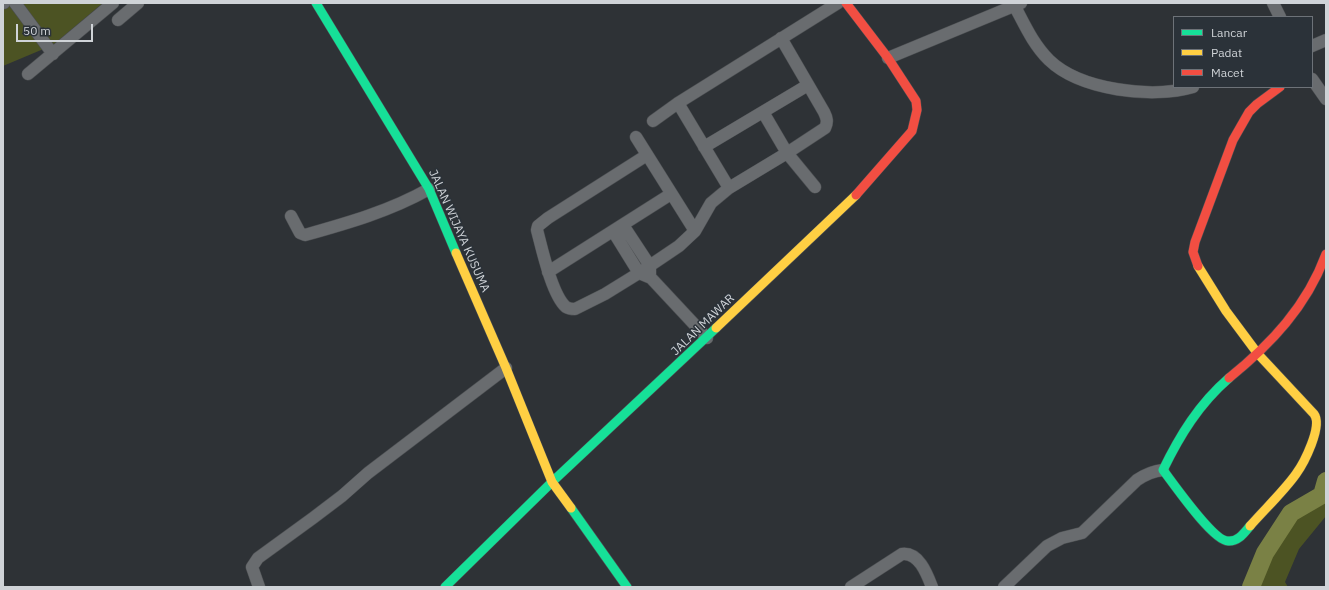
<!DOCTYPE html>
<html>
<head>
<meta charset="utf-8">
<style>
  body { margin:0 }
  #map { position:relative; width:1329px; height:590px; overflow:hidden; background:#2e3236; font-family:"IBM Plex Sans",sans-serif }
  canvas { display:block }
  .frame { position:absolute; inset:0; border:4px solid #cfd3d7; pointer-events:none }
  .legend { position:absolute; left:1173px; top:16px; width:140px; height:72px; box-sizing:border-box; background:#2b3239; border:1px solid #6d7278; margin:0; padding:5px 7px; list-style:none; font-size:12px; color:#cfd3d7 }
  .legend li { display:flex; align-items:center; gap:8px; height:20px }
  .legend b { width:20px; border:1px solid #6d7278 }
  .scale { position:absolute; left:16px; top:24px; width:77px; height:18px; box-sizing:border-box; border:2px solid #cfd3d7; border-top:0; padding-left:5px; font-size:12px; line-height:14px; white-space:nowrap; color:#cfd3d7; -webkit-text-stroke:3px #2b3239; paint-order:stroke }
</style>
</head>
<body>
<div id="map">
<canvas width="1329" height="590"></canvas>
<div class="frame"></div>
<ul class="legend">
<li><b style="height:5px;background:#16e098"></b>Lancar</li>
<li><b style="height:5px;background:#ffcf43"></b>Padat</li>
<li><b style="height:5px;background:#f24e42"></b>Macet</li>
</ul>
<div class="scale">50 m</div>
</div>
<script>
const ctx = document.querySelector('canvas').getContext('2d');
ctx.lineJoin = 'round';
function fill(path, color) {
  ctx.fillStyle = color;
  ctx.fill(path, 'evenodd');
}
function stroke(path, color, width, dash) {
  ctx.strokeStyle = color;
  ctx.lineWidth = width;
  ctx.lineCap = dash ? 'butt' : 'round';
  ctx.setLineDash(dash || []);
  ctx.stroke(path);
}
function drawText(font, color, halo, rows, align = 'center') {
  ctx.font = font + ' "IBM Plex Sans",sans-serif';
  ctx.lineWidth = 3;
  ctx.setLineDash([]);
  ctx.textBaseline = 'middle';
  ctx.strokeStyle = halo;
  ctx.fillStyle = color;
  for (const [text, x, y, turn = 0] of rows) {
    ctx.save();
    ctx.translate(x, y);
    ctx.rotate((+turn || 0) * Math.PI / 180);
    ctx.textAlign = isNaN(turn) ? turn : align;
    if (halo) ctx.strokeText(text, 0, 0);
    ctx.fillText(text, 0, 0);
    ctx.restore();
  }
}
const green = new Path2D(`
  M3 3H103L53 45 3 66Z
  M1326 481V516L1299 549 1285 582 1288 587H1251L1265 553 1291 513 1322 495Z`);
const stream = new Path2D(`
  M1322 495 1326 493`);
const river = new Path2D(`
  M1251 587 1265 553 1291 513 1322 495 1326 481`);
const street = new Path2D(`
  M3 3H4
  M15 3 53 54
  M1013 3C1024 23 1032 43 1049 60 1080 90 1152 99 1193 87
  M1273 3 1280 17
  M118 20 138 3
  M1312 46 1326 40
  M888 58 1021 3
  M28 74 113 3
  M1312 79 1326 99
  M678 103 729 188
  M763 112 787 153 815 187
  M653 121 678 103 838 3
  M636 137 695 231
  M704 147 808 85
  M647 155 548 218 538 226 537 230C542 249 552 295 566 307 569 309 572 309 575 309L605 294 639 273 679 246 695 231 711 203 729 188 787 153 825 128C828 122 827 118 824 112L781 38
  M291 216 300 233 305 235C348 223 390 211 429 189
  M623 225 650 266V274
  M613 231 639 273 651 278 707 338
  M548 272 671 194
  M259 587 252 567 258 558 313 518 342 496 368 473 506 368
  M851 587 902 554C919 552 927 574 932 587
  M1004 587 1047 546 1062 538 1082 533 1137 480C1146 474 1153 471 1163 470`);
const fast = new Path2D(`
  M316 3 429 189 456 253
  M1229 378C1199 404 1180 435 1163 470 1173 483 1213 541 1228 541 1238 542 1244 533 1250 526
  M571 508 627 587
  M445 587 552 482 716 328`);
const slow = new Path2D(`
  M456 253 506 368 552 482 571 508
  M1198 266 1226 311 1258 354 1314 414C1323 426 1304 463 1296 474 1284 491 1264 510 1250 526
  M716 328 856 195`);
const jam = new Path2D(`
  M846 3 888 58 916 101 917 110 912 131 856 195
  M1198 266 1193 252 1195 242 1233 140 1249 112 1257 104 1280 87
  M1229 378C1271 344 1307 306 1326 254`);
const streetNames = [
  ["JALAN WIJAYA KUSUMA",459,231,66],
  ["JALAN MAWAR",703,325,-44]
];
fill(green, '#4c5323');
stroke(stream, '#7a8145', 3);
stroke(river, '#7a8145', 18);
stroke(street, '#4c4f52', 13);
stroke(fast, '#4c4f52', 10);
stroke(slow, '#4c4f52', 10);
stroke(jam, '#4c4f52', 10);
stroke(street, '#696c6f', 12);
stroke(fast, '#16e098', 9);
stroke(slow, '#ffcf43', 9);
stroke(jam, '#f24e42', 9);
drawText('12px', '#cfd3d7', '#2b3239', streetNames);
</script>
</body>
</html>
